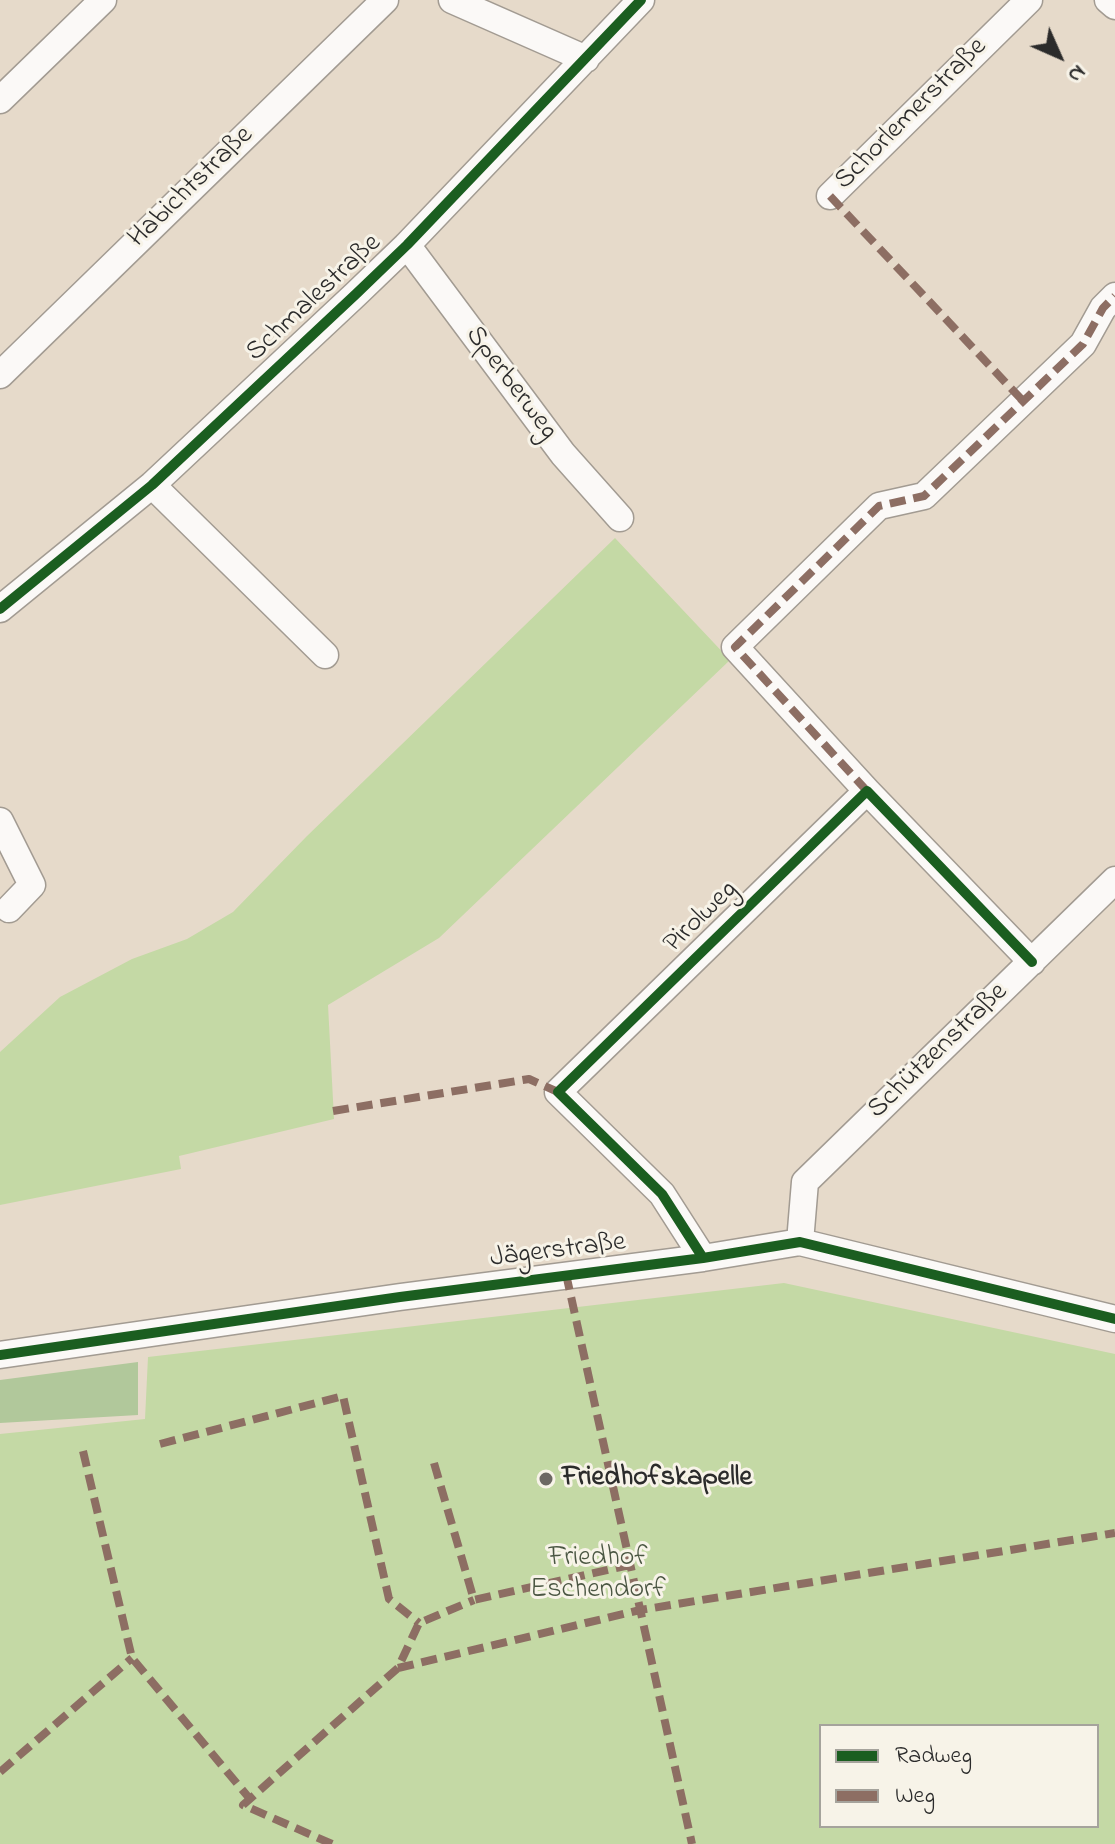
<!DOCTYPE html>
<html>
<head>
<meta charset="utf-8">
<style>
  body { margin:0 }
  #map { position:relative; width:1115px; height:1844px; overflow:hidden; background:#e6daca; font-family:"Indie Flower",sans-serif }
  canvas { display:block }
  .legend { position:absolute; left:819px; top:1724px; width:280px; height:104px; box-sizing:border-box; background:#f7f3e8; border:2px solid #a5a39c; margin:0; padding:10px 14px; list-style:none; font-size:24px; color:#2b2b2b }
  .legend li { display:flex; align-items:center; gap:16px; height:40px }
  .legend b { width:40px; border:2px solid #a5a39c }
  .north { position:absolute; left:1019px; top:16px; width:80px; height:80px; -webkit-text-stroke:6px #f7f3e8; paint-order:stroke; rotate:135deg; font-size:22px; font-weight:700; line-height:32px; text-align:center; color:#2b2b2b }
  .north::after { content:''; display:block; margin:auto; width:28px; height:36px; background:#2b2b2b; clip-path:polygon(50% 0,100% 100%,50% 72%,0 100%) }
</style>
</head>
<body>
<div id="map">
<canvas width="1115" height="1844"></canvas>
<ul class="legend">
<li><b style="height:10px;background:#1b5e20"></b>Radweg</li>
<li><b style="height:10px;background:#8d6e63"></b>Weg</li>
</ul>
<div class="north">N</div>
</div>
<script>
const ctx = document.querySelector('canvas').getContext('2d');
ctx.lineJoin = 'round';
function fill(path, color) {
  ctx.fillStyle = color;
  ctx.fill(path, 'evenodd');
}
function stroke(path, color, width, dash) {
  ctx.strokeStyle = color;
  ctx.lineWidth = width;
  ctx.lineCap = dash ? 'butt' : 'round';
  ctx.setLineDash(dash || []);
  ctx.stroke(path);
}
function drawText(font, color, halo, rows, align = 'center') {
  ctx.font = font + ' "Indie Flower",sans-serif';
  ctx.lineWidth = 6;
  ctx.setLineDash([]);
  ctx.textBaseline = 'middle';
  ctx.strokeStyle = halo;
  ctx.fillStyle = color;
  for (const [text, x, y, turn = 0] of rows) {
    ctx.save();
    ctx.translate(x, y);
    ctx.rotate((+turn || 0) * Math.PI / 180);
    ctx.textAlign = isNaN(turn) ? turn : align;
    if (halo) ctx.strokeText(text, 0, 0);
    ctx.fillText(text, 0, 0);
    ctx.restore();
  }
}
const green = new Path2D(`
  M615 538 730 660 439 938 328 1005 334 1119 179 1156 181 1169 0 1205V1052L60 997 132 959 187 939 233 912 307 836Z
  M784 1283 1115 1354V1844H0V1434L145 1419 148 1357ZM821 1726H1097V1826H821Z`);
const forest = new Path2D(`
  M138 1362V1415L0 1423V1380Z`);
const minor = new Path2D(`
  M452 0 586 59
  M1108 0 1115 6
  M0 100 103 0
  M830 196 1029 0
  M407 245 563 454 620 518
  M0 375 385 0
  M152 485 325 655
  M0 609 152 485 356 294 407 245 641 0
  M867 791 735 647 879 506 924 496 1083 344 1103 308 1115 296
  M0 821 32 885 9 909
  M800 1242 805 1182 1115 880
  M703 1258 662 1194 558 1092 867 791 1032 962
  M0 1355 400 1297 703 1258 800 1242 1115 1319`);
const quiet = new Path2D(`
  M830 196 1023 401
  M867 791 735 647 879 506 924 496 1083 344 1103 308 1115 296
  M333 1111 529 1079 558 1092
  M566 1274 692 1844
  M160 1444 343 1396 389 1599 419 1623
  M83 1451 132 1658 250 1799
  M434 1463 474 1600 630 1565
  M398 1668 640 1610 1115 1533
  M0 1772 132 1658
  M332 1844 243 1805 398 1668 419 1623 474 1600`);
const cycleway = new Path2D(`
  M0 609 152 485 356 294 407 245 641 0
  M703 1258 662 1194 558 1092 867 791 1032 962
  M0 1355 400 1297 703 1258 800 1242 1115 1319`);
const markers = [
  [546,1479,8,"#6c6863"]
];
const streetNames = [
  ["Schorlemerstraße",912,115,-45],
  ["Habichtstraße",192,188,-44],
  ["Schmalestraße",315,299,-43],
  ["Sperberweg",510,384,53],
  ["Pirolweg",702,918,-44],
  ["Schützenstraße",939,1052,-44],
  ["Jägerstraße",558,1252,-7]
];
const poiNames = [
  ["Friedhofskapelle",562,1479]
];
const parkNames = [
  ["Friedhof",598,1559],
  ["Eschendorf",598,1591]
];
fill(green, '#c4d9a5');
fill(forest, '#b1c89b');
stroke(minor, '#a29b92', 29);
stroke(minor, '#fbf9f7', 26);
stroke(quiet, '#8d6e63', 8, [16, 8]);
stroke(cycleway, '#1b5e20', 10);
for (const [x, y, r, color] of markers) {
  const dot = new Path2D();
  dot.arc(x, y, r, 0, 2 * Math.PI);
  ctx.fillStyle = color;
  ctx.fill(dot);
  stroke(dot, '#f7f3e8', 3);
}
drawText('28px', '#2b2b2b', '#f7f3e8', streetNames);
drawText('bold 28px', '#2b2b2b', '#f7f3e8', poiNames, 'left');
drawText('28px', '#4a5642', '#f7f3e8', parkNames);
</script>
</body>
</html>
